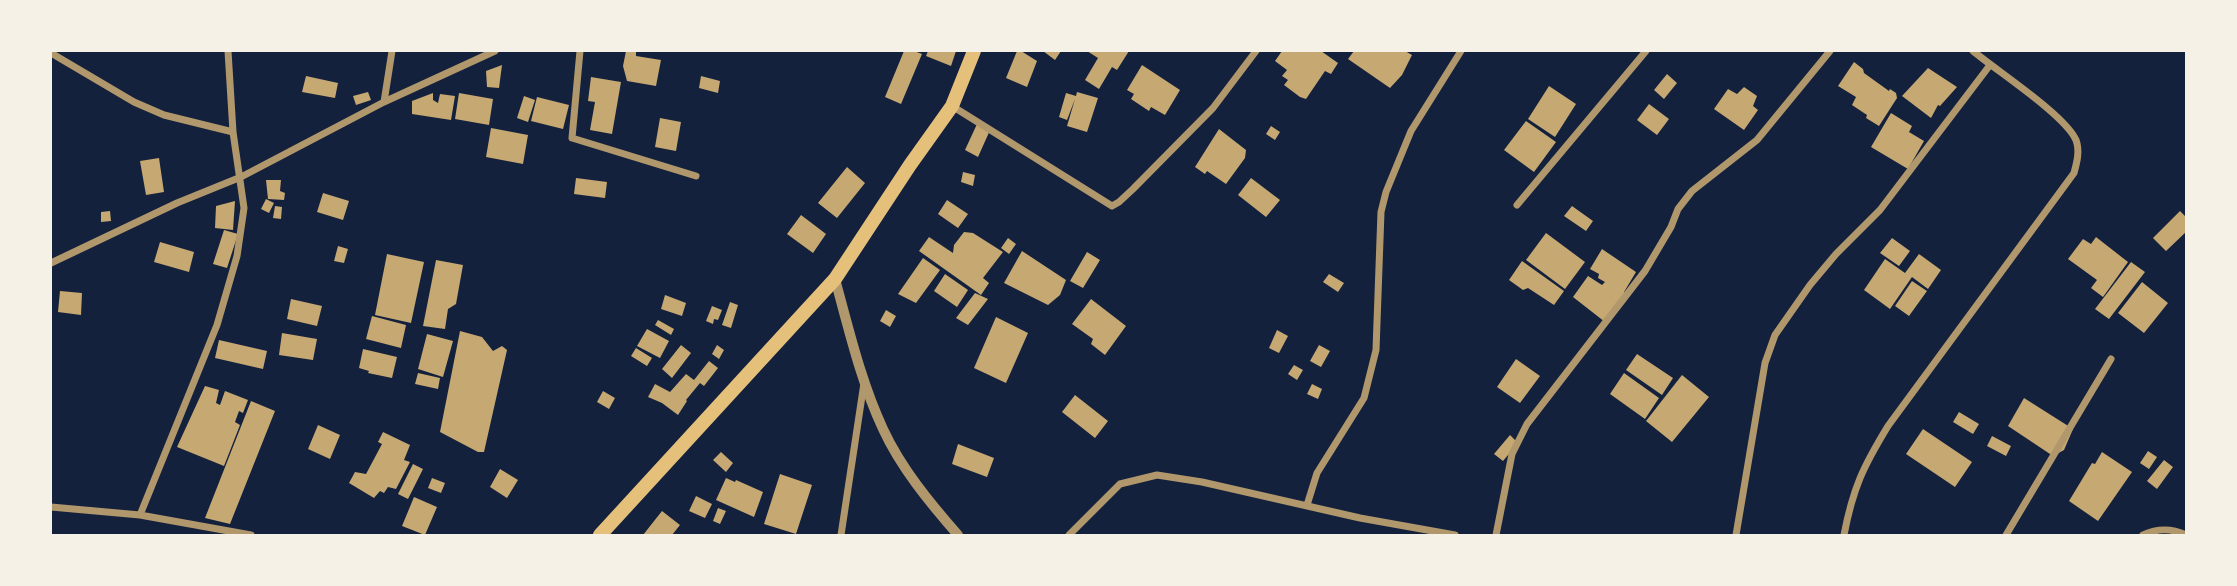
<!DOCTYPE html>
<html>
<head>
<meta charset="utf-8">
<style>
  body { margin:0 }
  #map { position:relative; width:2237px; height:586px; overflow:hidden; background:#14213d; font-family:Ubuntu,sans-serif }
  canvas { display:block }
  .frame { position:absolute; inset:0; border:52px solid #f6f1e7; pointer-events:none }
</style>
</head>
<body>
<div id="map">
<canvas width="2237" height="586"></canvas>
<div class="frame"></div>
</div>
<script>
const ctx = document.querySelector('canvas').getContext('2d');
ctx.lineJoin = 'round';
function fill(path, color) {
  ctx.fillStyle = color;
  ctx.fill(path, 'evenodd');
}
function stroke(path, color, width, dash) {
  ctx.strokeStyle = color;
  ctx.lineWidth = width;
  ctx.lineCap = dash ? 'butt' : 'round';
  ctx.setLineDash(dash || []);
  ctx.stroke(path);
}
const building = new Path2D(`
  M626 51H636V56L661 60 656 86 627 81 623 66Z
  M904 51H914L922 54 901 104 885 97Z
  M928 51H956L951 66 926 56Z
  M1017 51H1021L1037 61 1027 87 1006 78Z
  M1043 51H1061L1055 60Z
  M1087 51H1129L1117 70 1112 67 1099 89 1085 80 1098 58Z
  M1282 51H1321L1338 63 1331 74 1325 71 1306 99 1300 97 1284 85 1288 80 1282 76 1287 70 1275 61Z
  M1354 51H1405L1412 55 1402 75 1390 88 1348 59Z
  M1854 62 1863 69 1864 73 1889 91 1890 89 1896 93 1897 98 1879 126 1866 118 1867 115 1852 105 1856 97 1838 86Z
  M502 65 499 88 487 87 486 71Z
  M1142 65 1180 90 1165 115 1151 107 1149 111 1131 99 1134 94 1127 90Z
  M1928 68 1957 87 1940 106 1938 105 1931 118 1902 96Z
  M1667 74 1677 83 1664 99 1654 90Z
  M306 76 338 83 335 98 302 92Z
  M701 76 720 81 718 93 699 88Z
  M591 77 621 82 612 134 590 130 595 102 588 101Z
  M1549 86 1576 104 1555 137 1528 119Z
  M1744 87 1757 96 1753 106 1758 110 1744 130 1714 109 1728 89 1737 94Z
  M368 92 371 100 356 105 353 96Z
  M1077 92 1098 98 1087 132 1067 126 1075 99 1067 120 1059 117 1066 93 1076 96Z
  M433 93V100L438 103 440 94 455 96 451 120 412 114V101Z
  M459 93 493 99 489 125 455 119Z
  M524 96 535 100 528 122 517 118Z
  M537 97 569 105 563 129 531 121Z
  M1649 104 1669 119 1657 135 1637 120Z
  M1891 113 1912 126 1909 132 1924 141 1908 169 1871 147Z
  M660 118 681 122 676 151 655 147Z
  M1526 121 1556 142 1534 172 1504 150Z
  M977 124 991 128 978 157 965 150Z
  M1271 126 1280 132 1275 140 1266 134Z
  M491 128 528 135 523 164 486 157Z
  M1219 129 1246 150 1245 158 1226 184 1207 171 1205 174 1195 167Z
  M159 158 164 192 146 195 140 161Z
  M847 167 865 183 837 218 818 203Z
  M963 172 975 175 973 186 961 182Z
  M576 178 607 182 605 198 574 194Z
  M1251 178 1280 200 1266 217 1238 195Z
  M266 180H281L280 191 285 193 284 200 268 199Z
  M323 193 349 201 343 220 317 212Z
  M266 199 274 203 269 213 261 209Z
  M947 200 968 214 958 228 938 214Z
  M235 201 233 230 215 228 216 206Z
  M275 206 282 207 281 219 273 218Z
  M1572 206 1593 221 1586 231 1564 216Z
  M110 211 111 221 101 222V212Z
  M2180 211 2186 217V232L2166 251 2153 238Z
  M801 215 826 234 813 253 787 234Z
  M224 230 238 234 227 268 213 264Z
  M964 232 973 233 1003 252 983 278 989 283 981 295 919 251 929 237 953 253 954 245Z
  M1546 233 1585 262 1565 289 1526 260Z
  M2096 237 2128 262 2103 297 2091 288 2097 280 2068 259 2083 239 2091 244Z
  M1008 238 1016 244 1009 254 1001 248Z
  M1892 238 1910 251 1899 266 1880 253Z
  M160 242 194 252 189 272 154 262Z
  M338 246 348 249 344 263 334 261Z
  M1602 249 1636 272 1624 292 1627 293 1605 322 1573 297 1588 276 1602 285 1605 282 1598 278 1599 274 1590 269Z
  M1022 251 1066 280 1060 295 1048 305 1004 283Z
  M1087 252 1100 260 1083 288 1070 281Z
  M387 254 424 262 411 323 375 315Z
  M1919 254 1941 270 1928 289 1912 277 1890 309 1864 290 1885 259 1905 273Z
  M923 258 940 270 916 303 898 294Z
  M436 260 463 265 456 304 448 309 445 329 423 326Z
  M1522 261 1564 291 1554 305 1528 288 1523 290 1509 280Z
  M2131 262 2145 272 2109 319 2095 309Z
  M945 274 968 290 957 307 934 291Z
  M1329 274 1344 283 1338 292 1323 282Z
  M1912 281 1927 291 1909 316 1895 306Z
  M2142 282 2168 303 2144 333 2118 313Z
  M60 291 82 293 81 315 58 312Z
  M975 293 988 299 968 325 956 318Z
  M665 295 686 303 682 316 661 309Z
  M291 299 322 306 317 326 287 319Z
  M1091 299 1126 326 1105 355 1091 344 1093 339 1072 324Z
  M730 302 738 305 731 328 722 325Z
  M712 306 722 310 718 320 714 319 713 324 706 321Z
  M886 310 896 316 890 327 880 321Z
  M372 316 406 325 401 348 366 339Z
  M996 317 1028 333 1006 383 974 368Z
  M658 320 674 329 671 335 655 325Z
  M647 329 669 341 660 358 637 346Z
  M1277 330 1288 336 1279 353 1269 348Z
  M460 331 482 337 493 351 502 346 507 350 484 452H478L440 432Z
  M282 333 317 339 313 360 279 355Z
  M427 334 453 341 443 377 418 369Z
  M219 340 267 351 263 369 215 358Z
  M681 345 691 353 672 378 662 369Z
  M717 345 724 350 719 359 712 354Z
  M1319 345 1330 351 1321 367 1310 361Z
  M636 348 652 358 647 366 631 356Z
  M363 349 397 357 392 378 368 373 369 371 359 368Z
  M1637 354 1673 378 1662 395 1626 370Z
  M1516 359 1540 376 1520 403 1497 387Z
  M709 361 718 368 704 386 700 383 686 400 687 401 678 415 662 403 648 397 655 384 670 392 686 374 694 380Z
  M1294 365 1303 370 1297 380 1288 374Z
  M418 373 440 378 438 389 415 384Z
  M1624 373 1659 398 1645 419 1610 394Z
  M1682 375 1709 397 1672 442 1646 421Z
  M1312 384 1322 389 1318 399 1307 394Z
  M205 386 219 390 216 403 220 405 225 391 248 400 243 413 239 411 235 422 240 425 224 466 177 447Z
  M603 391 615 398 609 409 597 402Z
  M1075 395 1108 421 1095 438 1062 412Z
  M2024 398 2073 429 2064 450 2053 456 2008 426Z
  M251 401 275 411 230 524 205 518Z
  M1959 412 1979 424 1973 434 1953 422Z
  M318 425 340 435 330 459 308 449Z
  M1923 429 1972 462 1955 487 1906 454Z
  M383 432 410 445 404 460 410 462 396 489 388 487 384 493 380 491 374 498 349 483 355 472 366 474 382 444 378 442Z
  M1510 435 1518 443 1503 461 1494 454Z
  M1992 436 2011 446 2006 456 1987 446Z
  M958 444 994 458 987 477 952 464Z
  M2148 451 2157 457 2149 469 2140 463Z
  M721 452 733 463 726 472 713 460Z
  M2102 452 2132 472 2098 521 2069 501 2092 463 2095 464Z
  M2164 460 2173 467 2157 489 2147 481Z
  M413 464 423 469 408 499 398 494Z
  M500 469 518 480 507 498 490 487Z
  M780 474 812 485 796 534 764 524Z
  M432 478 445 483 441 493 428 488Z
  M726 478 735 482 736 480 763 492 754 517 716 500Z
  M696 496 712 504 705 518 689 511Z
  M414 497 437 507 425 535 402 526Z
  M718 508 726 511 720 524 713 521Z
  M662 511 680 525 672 535H643Z`);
const minor = new Path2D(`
  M580 51 572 138 696 176
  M51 53 134 102 164 115 233 132
  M384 102 392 51
  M952 106 1112 206 1119 202 1133 189 1213 108 1256 51
  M1517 205 1646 51
  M51 263 177 203 241 177 384 102 495 51
  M1307 505 1317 473 1364 398 1376 350 1381 212 1386 192 1411 131 1461 51
  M51 507 140 515 251 535
  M140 515 217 325 237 256 244 208 233 132 228 51
  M841 535 864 383
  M1069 535 1120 484 1157 475 1202 482 1360 518 1455 535
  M1496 535 1512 454 1527 424 1645 271 1671 227 1678 209 1692 191 1757 140 1830 51
  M1736 535 1765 363 1775 335 1810 285 1836 254 1880 210 1990 65
  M1844 535C1853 488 1863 467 1888 426L2074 173C2077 162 2080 151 2076 140 2065 115 1997 71 1973 51
  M2006 535 2111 359
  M2143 535C2158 528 2171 528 2186 535`);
const tertiary = new Path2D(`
  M835 279C849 330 861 382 883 429 901 468 930 503 958 535`);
const trunk = new Path2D(`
  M600 535 835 279 910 165 952 106 974 51`);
fill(building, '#c6a872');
stroke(minor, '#b1986c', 7);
stroke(tertiary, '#b1986c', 10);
stroke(trunk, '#e5c07b', 14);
</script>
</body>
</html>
